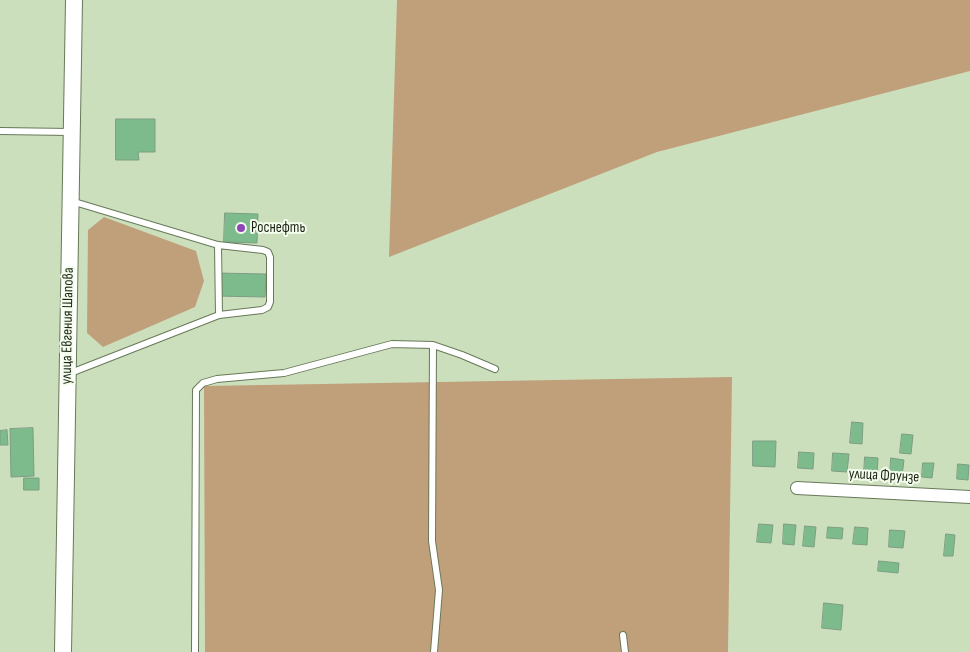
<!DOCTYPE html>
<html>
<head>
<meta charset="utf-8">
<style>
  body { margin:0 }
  canvas { display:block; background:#ccdfbc }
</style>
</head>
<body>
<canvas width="970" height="652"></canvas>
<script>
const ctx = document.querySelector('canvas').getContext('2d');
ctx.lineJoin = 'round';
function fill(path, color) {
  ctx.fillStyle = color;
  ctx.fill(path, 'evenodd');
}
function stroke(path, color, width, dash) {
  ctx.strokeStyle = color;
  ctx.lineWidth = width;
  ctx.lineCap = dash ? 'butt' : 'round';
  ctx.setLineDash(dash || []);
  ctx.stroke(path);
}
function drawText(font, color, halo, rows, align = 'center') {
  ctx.font = font + ' "Sofia Sans Condensed",sans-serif';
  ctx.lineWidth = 4;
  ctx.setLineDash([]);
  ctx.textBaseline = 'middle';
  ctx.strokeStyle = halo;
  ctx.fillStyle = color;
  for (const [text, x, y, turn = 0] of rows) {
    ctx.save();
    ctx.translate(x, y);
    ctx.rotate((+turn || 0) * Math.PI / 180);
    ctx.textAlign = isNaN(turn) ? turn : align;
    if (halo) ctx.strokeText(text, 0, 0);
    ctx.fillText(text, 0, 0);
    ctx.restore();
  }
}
const green = new Path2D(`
  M397 0H970V71L657 152 389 257Z
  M104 217 196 251 204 281 195 307 103 347 87 333 88 230Z
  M732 377 728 652H205L204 386Z`);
const building = new Path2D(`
  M116 119H155V152H138L139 160H116Z
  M225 213 258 214 257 243 224 242Z
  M217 273 266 274 265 297 216 296Z
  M852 422 863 423 862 444 850 443Z
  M33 428 34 476 11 477 10 429Z
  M7 430 8 445H0V431Z
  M902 434 913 435 911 454 900 453Z
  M753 441H776L775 467 753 466Z
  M799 452 814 453 813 469 798 468Z
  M833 453 849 454 847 472 832 471Z
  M865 457 878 458 877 474 864 473Z
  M891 458 904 460 902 476 890 475Z
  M923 463H934L932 478 922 477Z
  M958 464 969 465 968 480 957 479Z
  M24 478H39V490H24Z
  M759 524 773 525 771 543 757 542Z
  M784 524 796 525 794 545 783 544Z
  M805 526 816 527 814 547 803 546Z
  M828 527 843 528 842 539 827 538Z
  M855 527 868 528 867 545 853 544Z
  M890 530 905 531 903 548 889 547Z
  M946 534 955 535 953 556H944Z
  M879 561 899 563 898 573 878 571Z
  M824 603 843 605 841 630 822 628Z`);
const service = new Path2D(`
  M0 131 70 132
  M218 245 263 250 268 252 270 257V302L268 307 262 310 219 315
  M433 345 432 541 439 590 434 652
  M68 374 219 315 218 245 71 201
  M623 635 625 652
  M195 652 196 390 203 383 217 379 284 373 392 344 433 345 462 355 495 369`);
const minor = new Path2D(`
  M797 488 970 497`);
const tertiary = new Path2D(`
  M63 652 74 0`);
const markers = [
  [241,228,5,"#8e46b9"]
];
const poiNames = [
  ["Роснефть",251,228]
];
const streetNames = [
  ["улица Евгения Шапова",68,326,-89],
  ["улица Фрунзе",884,476,3]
];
fill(green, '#c0a07b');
fill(building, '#7ebb8c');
stroke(building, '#7d9d83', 1);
stroke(service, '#687959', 8);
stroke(minor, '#687959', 14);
stroke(tertiary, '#687959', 18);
stroke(service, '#fff', 6);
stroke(minor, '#fff', 12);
stroke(tertiary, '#fff', 16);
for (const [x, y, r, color] of markers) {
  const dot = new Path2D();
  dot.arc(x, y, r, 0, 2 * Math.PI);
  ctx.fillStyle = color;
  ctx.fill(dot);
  stroke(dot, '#f3fdeb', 2);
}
drawText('15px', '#1e2518', '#f3fdeb', poiNames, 'left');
drawText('15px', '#1e2518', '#f3fdeb', streetNames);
</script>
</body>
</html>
